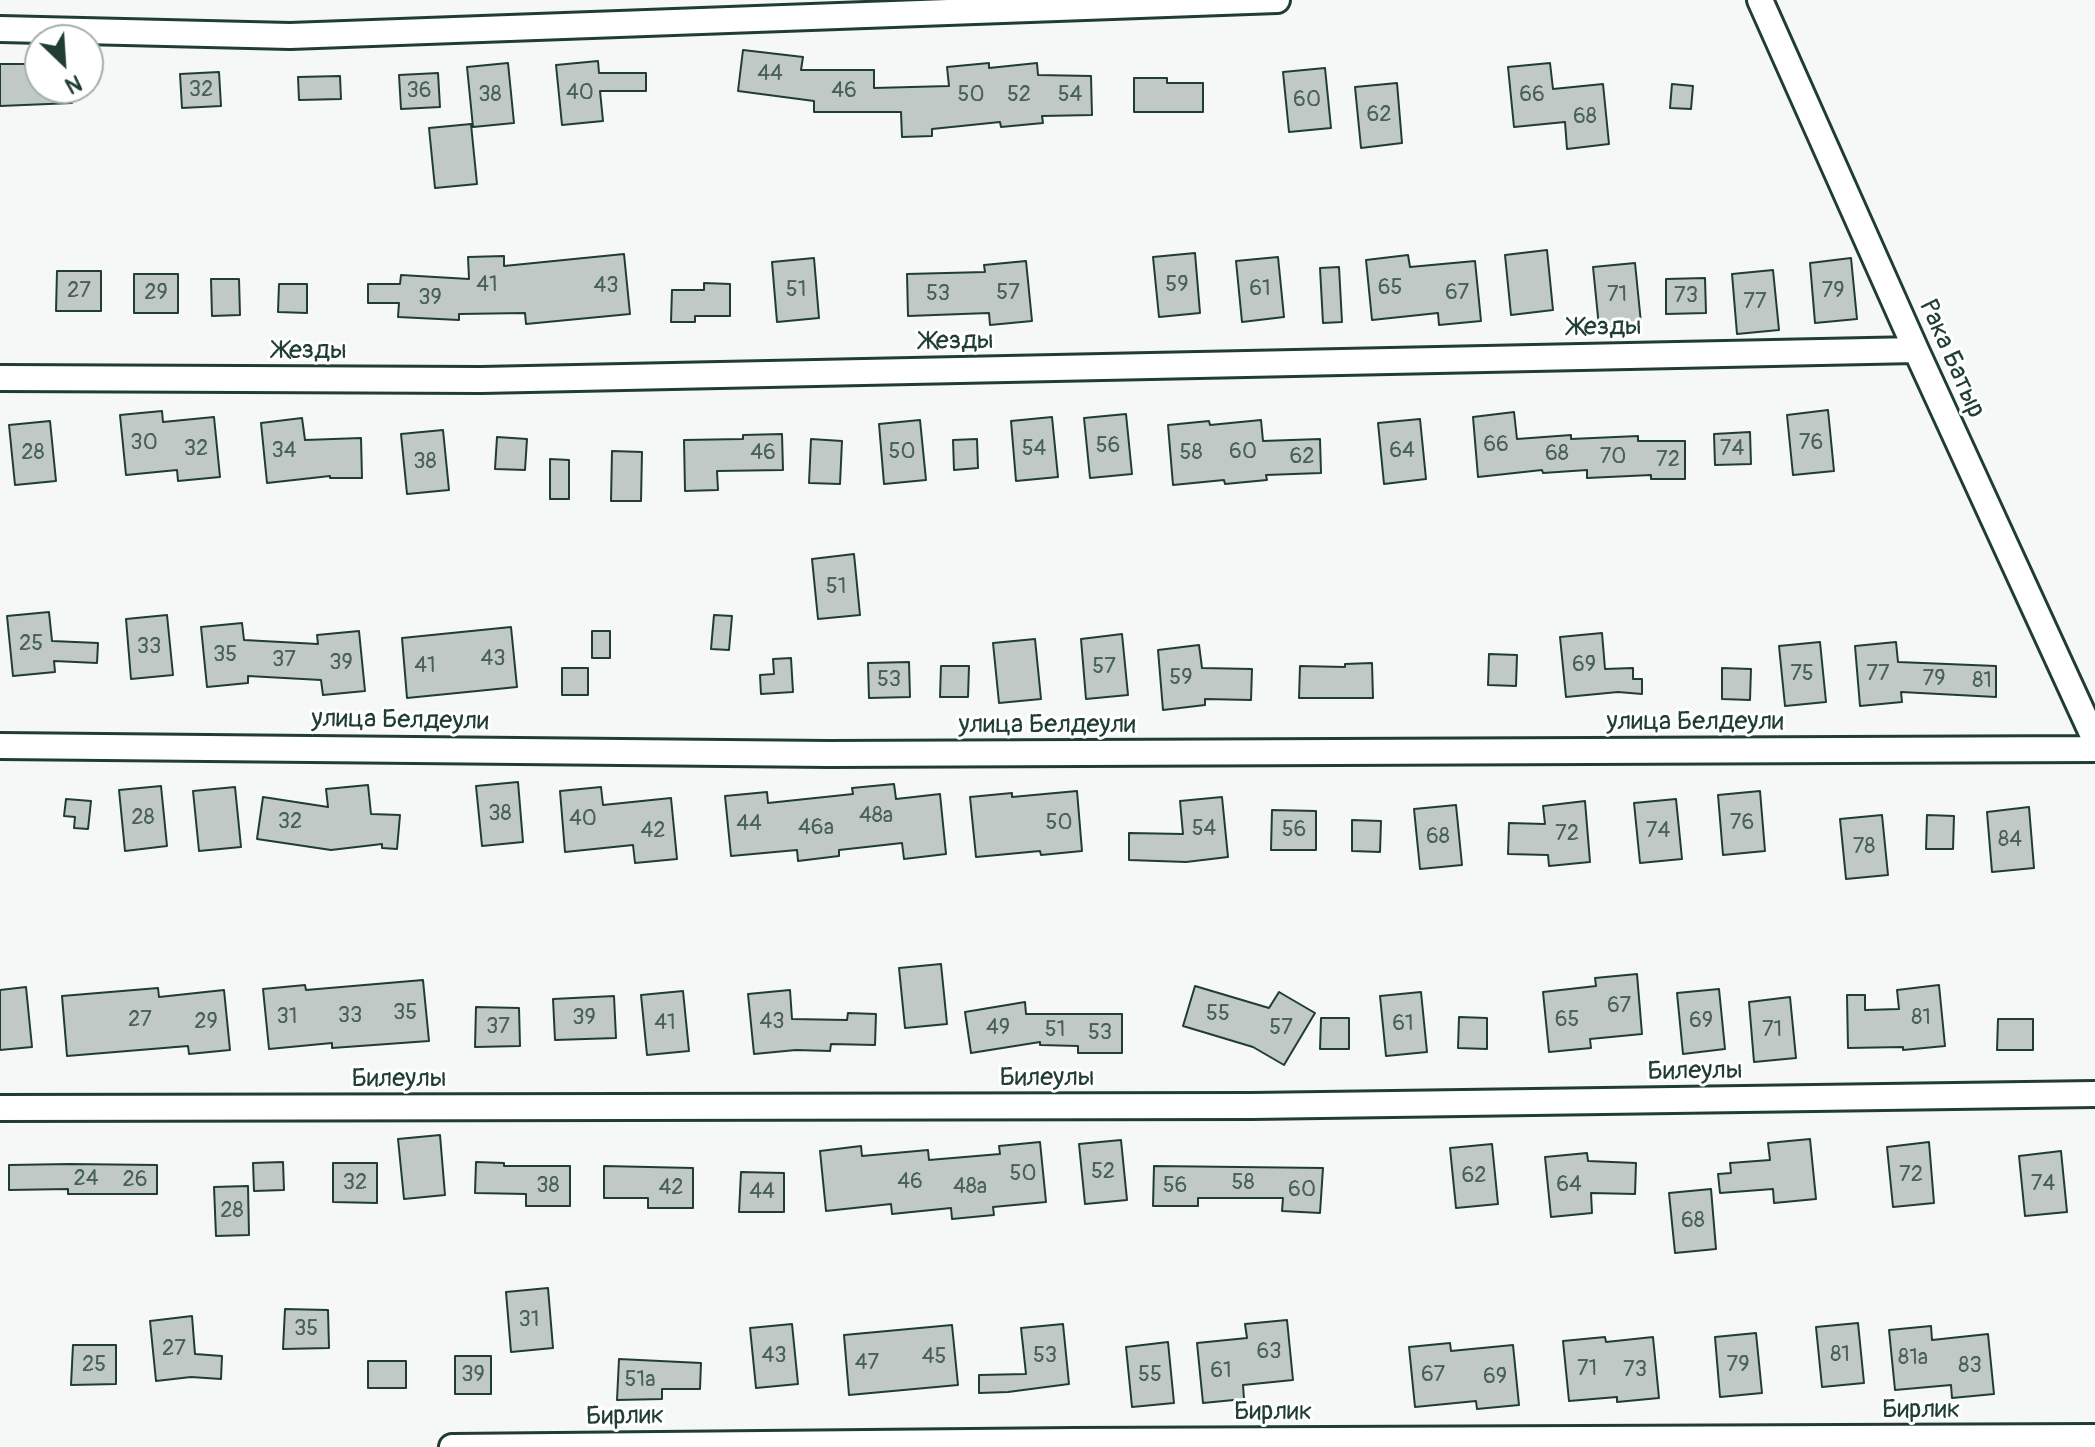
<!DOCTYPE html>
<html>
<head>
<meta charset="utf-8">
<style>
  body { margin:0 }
  #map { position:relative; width:2095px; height:1447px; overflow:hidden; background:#f6f7f7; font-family:Pangolin,sans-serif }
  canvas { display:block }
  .north { position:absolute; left:24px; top:24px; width:80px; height:80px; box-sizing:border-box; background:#fff; border:2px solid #a5b1ae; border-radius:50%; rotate:155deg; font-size:22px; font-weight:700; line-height:32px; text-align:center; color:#1f3d34 }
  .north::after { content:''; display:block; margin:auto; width:28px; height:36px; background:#1f3d34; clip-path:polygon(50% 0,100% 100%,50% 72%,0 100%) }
</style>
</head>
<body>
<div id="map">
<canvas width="2095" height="1447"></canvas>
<div class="north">N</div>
</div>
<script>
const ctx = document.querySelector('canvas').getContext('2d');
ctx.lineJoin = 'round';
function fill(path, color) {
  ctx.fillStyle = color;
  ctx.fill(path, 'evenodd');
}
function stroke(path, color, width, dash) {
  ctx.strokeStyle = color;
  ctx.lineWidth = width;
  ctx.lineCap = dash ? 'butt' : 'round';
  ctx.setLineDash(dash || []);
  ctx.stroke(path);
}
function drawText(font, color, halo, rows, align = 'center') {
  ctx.font = font + ' Pangolin,sans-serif';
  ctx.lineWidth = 6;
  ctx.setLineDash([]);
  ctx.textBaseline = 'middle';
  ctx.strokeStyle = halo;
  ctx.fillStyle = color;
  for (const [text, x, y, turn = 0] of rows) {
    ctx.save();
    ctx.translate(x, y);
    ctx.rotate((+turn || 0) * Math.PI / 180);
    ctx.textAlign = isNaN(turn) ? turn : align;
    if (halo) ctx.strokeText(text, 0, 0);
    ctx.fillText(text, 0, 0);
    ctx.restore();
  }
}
const building = new Path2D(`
  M743 50 803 57 801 70H874V88L949 86 947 67 989 63V68L1037 63 1038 75 1091 76 1092 115 1042 116 1043 123 1001 127 1000 122 932 129V136L902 137 901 112H814V101L738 91Z
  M598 61 599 73H646V91H600L603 121 562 125 556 65Z
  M508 63 514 123 473 127 467 67Z
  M1550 63 1553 89 1603 84 1609 144 1567 149 1565 122 1514 127 1508 67Z
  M0 64H40V88H73L72 103 0 106Z
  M1325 68 1331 128 1289 132 1283 72Z
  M219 72 221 106 182 108 180 74Z
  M438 73 440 107 401 109 399 75Z
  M340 76 341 99 299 100 298 77Z
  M1134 78H1167V83H1203V112H1134Z
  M1397 83 1402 143 1361 148 1355 87Z
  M1672 84 1693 86 1691 109 1670 108Z
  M471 124 477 184 435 188 429 128Z
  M1547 250 1553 310 1511 315 1505 255Z
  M1195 253 1200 313 1159 317 1153 257Z
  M624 254 630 314 526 324 525 313 459 314V320L398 317 399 303H368V284H400L401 275 469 279 468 257 504 256V266Z
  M1408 255 1410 267 1475 261 1481 321 1439 325 1438 313 1372 320 1366 260Z
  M1278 257 1284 317 1242 322 1236 261Z
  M814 258 819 318 777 322 772 262Z
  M1851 258 1857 319 1815 323 1810 263Z
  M1026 261 1032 321 990 325 989 313 908 316 907 274 985 272 984 265Z
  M1635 263 1641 323 1599 327 1593 267Z
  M1339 267 1342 322 1323 323 1320 268Z
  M1773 270 1779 330 1737 334 1732 274Z
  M57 271H101V311H56Z
  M134 274H178V313H134Z
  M1705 278 1706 313 1666 314V279Z
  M211 279H239L240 315 212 316Z
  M704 283 730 284V316H695V322H671L672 290H704Z
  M279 284H307V313L278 312Z
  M1828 410 1834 471 1793 475 1787 415Z
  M162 411 163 422 214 417 220 477 178 481 177 470 126 475 120 415Z
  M1514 412 1517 439 1571 435V439L1638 436V441H1685V479H1651V475L1587 478V470L1543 473 1542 470 1478 477 1473 417Z
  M1126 414 1132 474 1090 478 1084 418Z
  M1052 417 1058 477 1016 481 1011 421Z
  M302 418 305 440 361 438 362 478H330V476L267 483 261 423Z
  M1420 419 1426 479 1384 484 1378 423Z
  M920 420 926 480 884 484 879 424Z
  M1261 420 1263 441 1320 439 1321 473 1266 475 1267 480 1225 484 1224 480 1173 485 1168 425 1209 421 1210 425Z
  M50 421 56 481 15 485 9 425Z
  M443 430 449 490 407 494 401 434Z
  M1750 432 1751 464 1715 465 1714 434Z
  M782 434 783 470 717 471 718 490 685 491 684 440 743 439V435Z
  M497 437 527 439 525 470 495 469Z
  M811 439 842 441 840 484 809 483Z
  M977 439 978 468 954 470 953 440Z
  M612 451 642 452 641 501H611Z
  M550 459 569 460V499H550Z
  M854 554 860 615 818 619 812 559Z
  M49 612 52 641 98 643 97 663 54 661 55 672 13 676 7 616Z
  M167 615 173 675 131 679 126 619Z
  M714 615 732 616 729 650 711 649Z
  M242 623 244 640 318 644 317 635 359 631 365 691 323 695 321 680 248 676V683L207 687 201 627Z
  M511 627 517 687 407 698 402 638Z
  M592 631H610V658H592Z
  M1602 633 1605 669 1633 668V679H1642V694L1618 692 1566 697 1560 637Z
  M1122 634 1128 695 1086 699 1081 639Z
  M1035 639 1041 699 999 703 993 643Z
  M1820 642 1826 702 1785 706 1779 646Z
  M1896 642 1898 662 1996 666V697L1901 692 1902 702 1860 706 1855 646Z
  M1199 645 1202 668 1252 669 1251 700 1205 699V705L1163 710 1158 650Z
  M1489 654 1517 655 1516 686 1488 685Z
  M791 658 793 692 761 694 760 675 774 674 773 659Z
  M909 662 910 697 869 698 868 663Z
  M1372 663 1373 698H1299L1300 666 1345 667V664Z
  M941 666H969L968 697H940Z
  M562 668H588V695H562Z
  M1722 668 1751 669 1750 700 1722 699Z
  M518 782 523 842 482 846 476 786Z
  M894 784 896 799 940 794 946 854 904 859 902 843 839 850V856L798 861 797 850 731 856 725 796 767 792 768 803 853 794 852 788Z
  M368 785 371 814 400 815 397 849 382 848V844L331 850 257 839 263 797 328 807 326 789Z
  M161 786 167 846 125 851 119 790Z
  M235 787 241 847 199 851 193 791Z
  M601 787 603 805 671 798 677 859 635 863 633 845 565 852 560 791Z
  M1077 791 1082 851 1041 855 1040 851 976 857 970 797 1012 793V797Z
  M1760 791 1765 851 1723 855 1718 795Z
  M1222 797 1228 857 1186 862 1129 860V833L1183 834 1180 801Z
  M66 799 91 801 88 829 74 828 75 817 64 816Z
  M1676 799 1682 859 1640 863 1634 803Z
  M1585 801 1590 862 1549 866 1548 855 1508 854 1509 823 1545 824 1543 806Z
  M1456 805 1462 865 1420 869 1414 809Z
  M2029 807 2034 868 1992 872 1987 812Z
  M1272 810 1316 811V850H1271Z
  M1882 815 1888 875 1846 879 1840 819Z
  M1927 815 1954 816 1953 849H1926Z
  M1352 820 1381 821 1380 852 1352 851Z
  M941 964 947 1024 905 1028 899 968Z
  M1637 974 1642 1034 1590 1039 1591 1048 1549 1052 1543 992 1596 986 1595 978Z
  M423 980 429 1041 332 1048V1043L269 1049 263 989 305 985 306 990Z
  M1939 985 1945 1046 1903 1050V1047L1848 1048 1847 995H1865V1010L1899 1009 1897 990Z
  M1195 986 1269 1008 1279 992 1315 1013 1284 1065 1253 1047 1183 1026Z
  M26 987 32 1047 0 1050V990Z
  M158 988 159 997 224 990 230 1050 189 1054 188 1046 67 1056 62 996Z
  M1719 989 1725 1049 1683 1054 1677 993Z
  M790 990 792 1019 847 1020 848 1013 876 1014 875 1045 831 1044 830 1051 796 1050 754 1054 748 994Z
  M683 991 689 1051 647 1055 641 995Z
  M1421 992 1427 1052 1386 1056 1380 996Z
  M614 996 616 1038 555 1040 553 999Z
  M1790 997 1796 1058 1754 1062 1749 1002Z
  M1025 1002 1026 1014H1122V1053H1078V1046L1040 1045V1042L971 1053 965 1012Z
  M476 1007 519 1008 520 1046 475 1047Z
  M1459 1017 1487 1018V1049L1458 1048Z
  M1321 1018H1349V1049H1320Z
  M1998 1019H2033V1050H1997Z
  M440 1135 445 1195 404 1199 398 1139Z
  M1810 1139 1816 1199 1774 1203 1773 1189 1720 1193 1718 1174 1731 1173 1730 1163 1770 1160 1768 1143Z
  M1121 1140 1127 1200 1085 1204 1079 1144Z
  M1040 1142 1046 1202 993 1207 994 1215 952 1219 951 1208 892 1214 891 1204 826 1211 820 1151 861 1146 862 1156 928 1150 929 1160 1000 1154 999 1146Z
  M1929 1142 1934 1203 1893 1207 1887 1147Z
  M1492 1144 1498 1204 1456 1208 1450 1148Z
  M2061 1151 2067 1212 2025 1216 2019 1156Z
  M1587 1153 1588 1161 1636 1163 1635 1194 1591 1193 1592 1213 1551 1217 1545 1157Z
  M283 1162 284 1190 254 1191 253 1163Z
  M476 1162 504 1163V1166H570V1206H526V1194L475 1193Z
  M333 1163H377V1203L333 1202Z
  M69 1164 157 1165V1194H68V1189L9 1190V1165Z
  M604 1166 693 1168V1208H648V1198H604Z
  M1154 1166 1323 1168 1320 1213 1282 1211 1283 1198H1198V1206H1153Z
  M741 1172 784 1173V1212H739Z
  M248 1186 249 1235 216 1236 214 1187Z
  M1711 1189 1716 1249 1675 1253 1669 1193Z
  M548 1288 553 1348 511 1352 506 1292Z
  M285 1309 328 1310 329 1348 283 1349Z
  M192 1316 195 1354 222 1356 221 1379 191 1377 156 1381 150 1321Z
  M1287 1320 1293 1380 1243 1385 1244 1399 1203 1403 1197 1343 1247 1338 1245 1324Z
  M1858 1323 1864 1383 1822 1387 1816 1327Z
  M792 1324 798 1384 756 1388 750 1328Z
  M1063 1324 1069 1384 1008 1392 979 1393V1375L1026 1374 1021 1328Z
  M952 1325 958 1385 849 1395 844 1335Z
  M1931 1326 1932 1340 1988 1334 1994 1394 1952 1398 1951 1385 1895 1390 1889 1330Z
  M1756 1333 1762 1393 1720 1397 1715 1337Z
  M1605 1337 1606 1342 1653 1337 1659 1398 1617 1402V1397L1569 1401 1563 1341Z
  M1168 1342 1174 1403 1132 1407 1126 1347Z
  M1450 1343 1451 1351 1513 1345 1519 1405 1477 1409 1476 1401 1415 1407 1409 1347Z
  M73 1345H116V1384L71 1385Z
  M455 1356H491V1394H455Z
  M619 1359 701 1363 700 1389H662V1399L617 1400Z
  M368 1361H406V1388H368Z`);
const minor = new Path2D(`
  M1760 0 1916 350 2095 740
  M0 29 290 36 1277 0
  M0 378 481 380 1916 350
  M0 746 829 754 2095 749
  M0 1108 1252 1106 2095 1094
  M452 1447 1074 1441 2095 1437`);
const numberNames = [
  ["44",770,74],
  ["32",201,90],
  ["36",419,91],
  ["46",844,91],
  ["40",580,93],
  ["38",490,95],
  ["50",971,95],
  ["52",1019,95],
  ["54",1070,95],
  ["66",1532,95],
  ["60",1307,100],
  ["62",1379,115],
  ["68",1585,117],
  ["41",487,285],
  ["59",1177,285],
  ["43",606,286],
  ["65",1390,288],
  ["61",1260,289],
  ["51",796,290],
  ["27",79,291],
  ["79",1833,291],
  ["29",156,293],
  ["57",1008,293],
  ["67",1457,293],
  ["53",938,294],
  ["71",1617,295],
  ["73",1686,296],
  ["39",430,298],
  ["77",1755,302],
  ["30",144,443],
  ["76",1811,443],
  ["66",1496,445],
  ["56",1108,446],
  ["32",196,449],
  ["54",1034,449],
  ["74",1732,449],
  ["34",284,451],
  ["64",1402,451],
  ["50",902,452],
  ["60",1243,452],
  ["28",33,453],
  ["46",763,453],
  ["58",1191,453],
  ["68",1557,454],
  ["62",1302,457],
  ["70",1613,457],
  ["72",1668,460],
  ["38",425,462],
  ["51",836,587],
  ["25",31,644],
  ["33",149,647],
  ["35",225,655],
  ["43",493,659],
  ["37",284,660],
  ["39",341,663],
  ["69",1584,665],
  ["41",425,666],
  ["57",1104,667],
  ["75",1802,674],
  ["77",1878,674],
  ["59",1181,678],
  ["79",1934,679],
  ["53",889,680],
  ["81",1982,681],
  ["38",500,814],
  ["48а",876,816],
  ["28",143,818],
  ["40",583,819],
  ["32",290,822],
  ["50",1059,823],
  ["76",1742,823],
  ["44",749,824],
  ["46а",816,828],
  ["54",1204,829],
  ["56",1294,830],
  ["42",653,831],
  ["74",1658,831],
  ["72",1567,834],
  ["68",1438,837],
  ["84",2010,840],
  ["78",1864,847],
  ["67",1619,1006],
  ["35",405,1013],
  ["55",1218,1014],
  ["33",350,1016],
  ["31",287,1017],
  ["39",584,1018],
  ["81",1921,1018],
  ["27",140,1020],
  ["65",1567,1020],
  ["69",1701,1021],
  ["29",206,1022],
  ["43",772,1022],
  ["41",665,1023],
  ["61",1403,1024],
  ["37",498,1027],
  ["49",998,1028],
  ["57",1281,1028],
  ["51",1055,1030],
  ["71",1772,1030],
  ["53",1100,1033],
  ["52",1103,1172],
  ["50",1023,1174],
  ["72",1911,1175],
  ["62",1474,1176],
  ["24",86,1179],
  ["26",135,1180],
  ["46",910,1182],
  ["32",355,1183],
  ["58",1243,1183],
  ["74",2043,1184],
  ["64",1569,1185],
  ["38",548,1186],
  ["56",1175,1186],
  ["48а",970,1187],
  ["42",671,1188],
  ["60",1302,1190],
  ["44",762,1192],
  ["28",232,1211],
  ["68",1693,1221],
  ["31",529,1320],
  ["35",306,1329],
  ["27",174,1349],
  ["63",1269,1352],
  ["81",1840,1355],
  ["43",774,1356],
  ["53",1045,1356],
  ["45",934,1357],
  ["81а",1913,1358],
  ["47",867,1363],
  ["25",94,1365],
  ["79",1738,1365],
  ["83",1970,1366],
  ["71",1587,1369],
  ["73",1635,1370],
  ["61",1221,1371],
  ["39",473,1375],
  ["55",1150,1375],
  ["67",1433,1375],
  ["69",1495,1377],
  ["51а",640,1380]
];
const streetNames = [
  ["Жезды",1605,328,-1],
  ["Жезды",957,342,-1],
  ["Жезды",310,351],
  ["Рака Батыр",1951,359,66],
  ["улица Белдеули",400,721,1],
  ["улица Белдеули",1695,722],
  ["улица Белдеули",1047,725],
  ["Билеулы",1695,1072,-1],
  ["Билеулы",1047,1078],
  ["Билеулы",399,1079],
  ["Бирлик",1921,1410],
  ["Бирлик",1273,1412],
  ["Бирлик",625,1417,-1]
];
fill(building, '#c0c9c6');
stroke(building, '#1f3d34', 2);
stroke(minor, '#1f3d34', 30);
stroke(minor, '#fff', 24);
drawText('22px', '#476058', null, numberNames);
drawText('26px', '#1f3d34', '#fff', streetNames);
</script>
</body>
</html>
